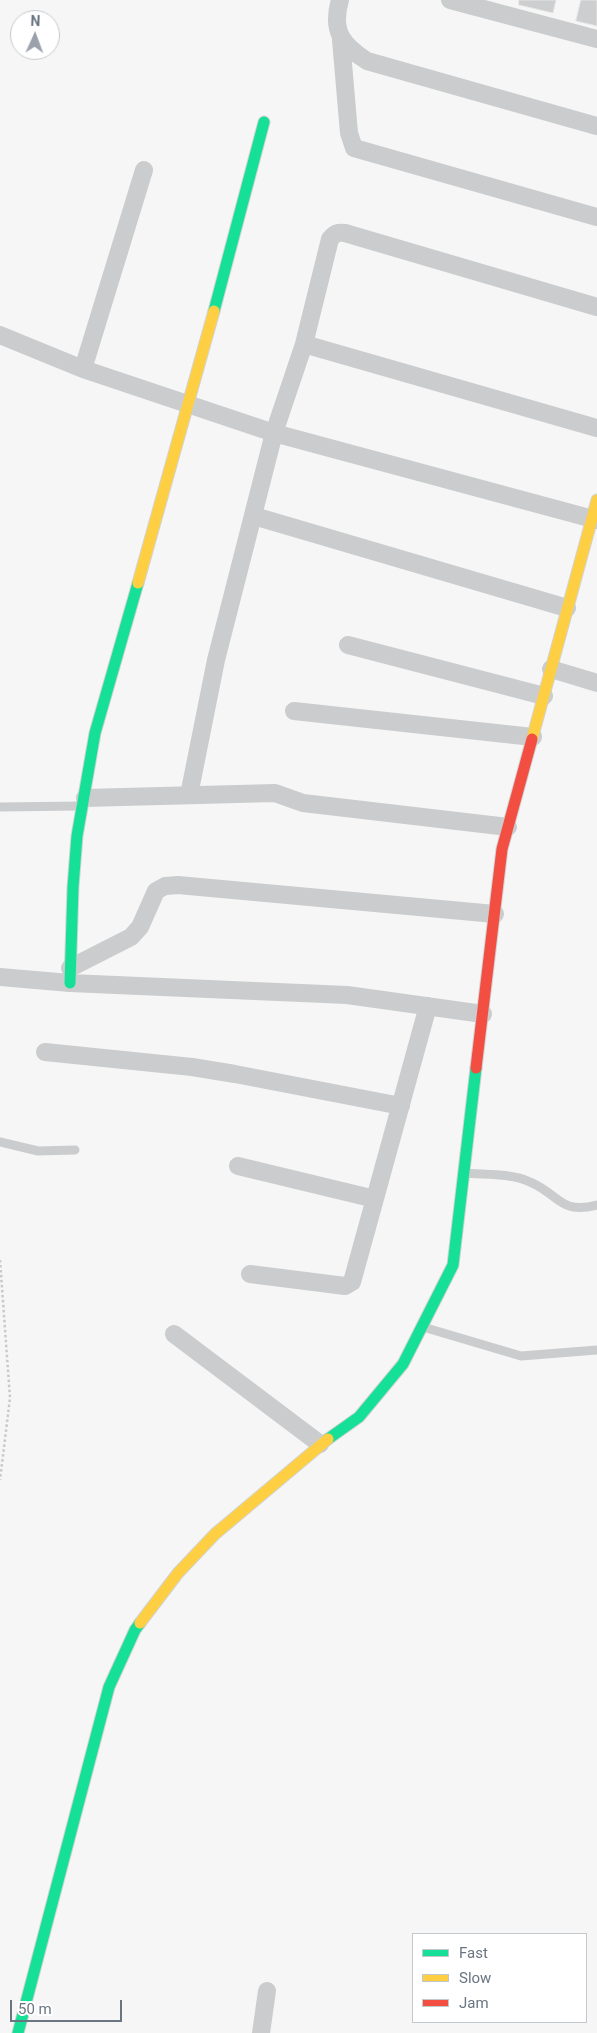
<!DOCTYPE html>
<html>
<head>
<meta charset="utf-8">
<style>
  body { margin:0 }
  #map { position:relative; width:597px; height:2033px; overflow:hidden; background:#f6f6f6; font-family:Roboto,sans-serif }
  canvas { display:block }
  .legend { position:absolute; left:412px; top:1933px; width:175px; height:90px; box-sizing:border-box; background:#fff; border:1px solid #c3c8cd; margin:0; padding:6px 9px; list-style:none; font-size:15px; color:#6a7582 }
  .legend li { display:flex; align-items:center; gap:10px; height:25px }
  .legend b { width:25px; border:1px solid #c3c8cd }
  .north { position:absolute; left:10px; top:10px; width:50px; height:50px; box-sizing:border-box; background:#fff; border:1px solid #c3c8cd; border-radius:50%; rotate:2deg; font-size:14px; font-weight:700; line-height:20px; text-align:center; color:#6a7582 }
  .north::after { content:''; display:block; margin:auto; width:18px; height:22px; background:#9ba2ab; clip-path:polygon(50% 0,100% 100%,50% 72%,0 100%) }
  .scale { position:absolute; left:10px; top:2000px; width:112px; height:22px; box-sizing:border-box; border:2px solid #6a7582; border-top:0; padding-left:6px; font-size:15px; line-height:18px; white-space:nowrap; color:#6a7582; -webkit-text-stroke:4px #fff; paint-order:stroke }
</style>
</head>
<body>
<div id="map">
<canvas width="597" height="2033"></canvas>
<ul class="legend">
<li><b style="height:6px;background:#16e098"></b>Fast</li>
<li><b style="height:6px;background:#ffcf43"></b>Slow</li>
<li><b style="height:6px;background:#f24e42"></b>Jam</li>
</ul>
<div class="north">N</div>
<div class="scale">50 m</div>
</div>
<script>
const ctx = document.querySelector('canvas').getContext('2d');
ctx.lineJoin = 'round';
function fill(path, color) {
  ctx.fillStyle = color;
  ctx.fill(path, 'evenodd');
}
function stroke(path, color, width, dash) {
  ctx.strokeStyle = color;
  ctx.lineWidth = width;
  ctx.lineCap = dash ? 'butt' : 'round';
  ctx.setLineDash(dash || []);
  ctx.stroke(path);
}
const building = new Path2D(`
  M519 0H556L553 13 519 5Z
  M581 0H597V26L576 21Z`);
const path = new Path2D(`
  M0 1260 10 1398 0 1480`);
const lane = new Path2D(`
  M0 807 80 806
  M0 1142 38 1151 75 1150
  M464 1173C485 1175 511 1173 530 1182 559 1194 560 1215 597 1205
  M423 1327 521 1356 597 1350`);
const street = new Path2D(`
  M340 0C331 31 342 45 367 61L597 126
  M450 0 597 39
  M341 40 349 133 354 148 597 217
  M0 335 83 369 274 433 597 520
  M304 344 597 428
  M83 369 144 170
  M254 516 567 608
  M348 645 544 696
  M551 669 597 683
  M294 711 533 737
  M189 795 216 660 274 433 304 344 330 239C335 233 338 232 345 233L597 307
  M85 798 275 793 303 803 508 827
  M70 968 131 937 140 927 156 891 165 886 178 885 495 914
  M0 977 70 983 347 995 483 1014
  M45 1052 192 1067 235 1074 401 1106
  M238 1166 375 1199
  M250 1274 345 1286 352 1282 428 1006
  M174 1334 320 1444
  M261 2033 267 1991`);
const fast = new Path2D(`
  M214 311 264 122
  M70 983 73 887 77 836 95 733 138 583
  M328 1439 359 1417 403 1364 453 1265 476 1068
  M18 2033 109 1687 135 1630 140 1623`);
const slow = new Path2D(`
  M138 583 214 311
  M532 739 597 500
  M140 1623 178 1573 215 1534 328 1439`);
const jam = new Path2D(`
  M476 1068 502 849 532 739`);
fill(building, '#cdcecf');
stroke(building, '#e6e6e6', 1);
stroke(fast, '#d2d3d3', 13);
stroke(slow, '#d2d3d3', 13);
stroke(jam, '#d2d3d3', 13);
stroke(path, '#c8c9ca', 2.5, [2.5, 2.5]);
stroke(lane, '#cbcccd', 9);
stroke(street, '#cbcccd', 18);
stroke(fast, '#16e098', 11);
stroke(slow, '#ffcf43', 11);
stroke(jam, '#f24e42', 11);
</script>
</body>
</html>
